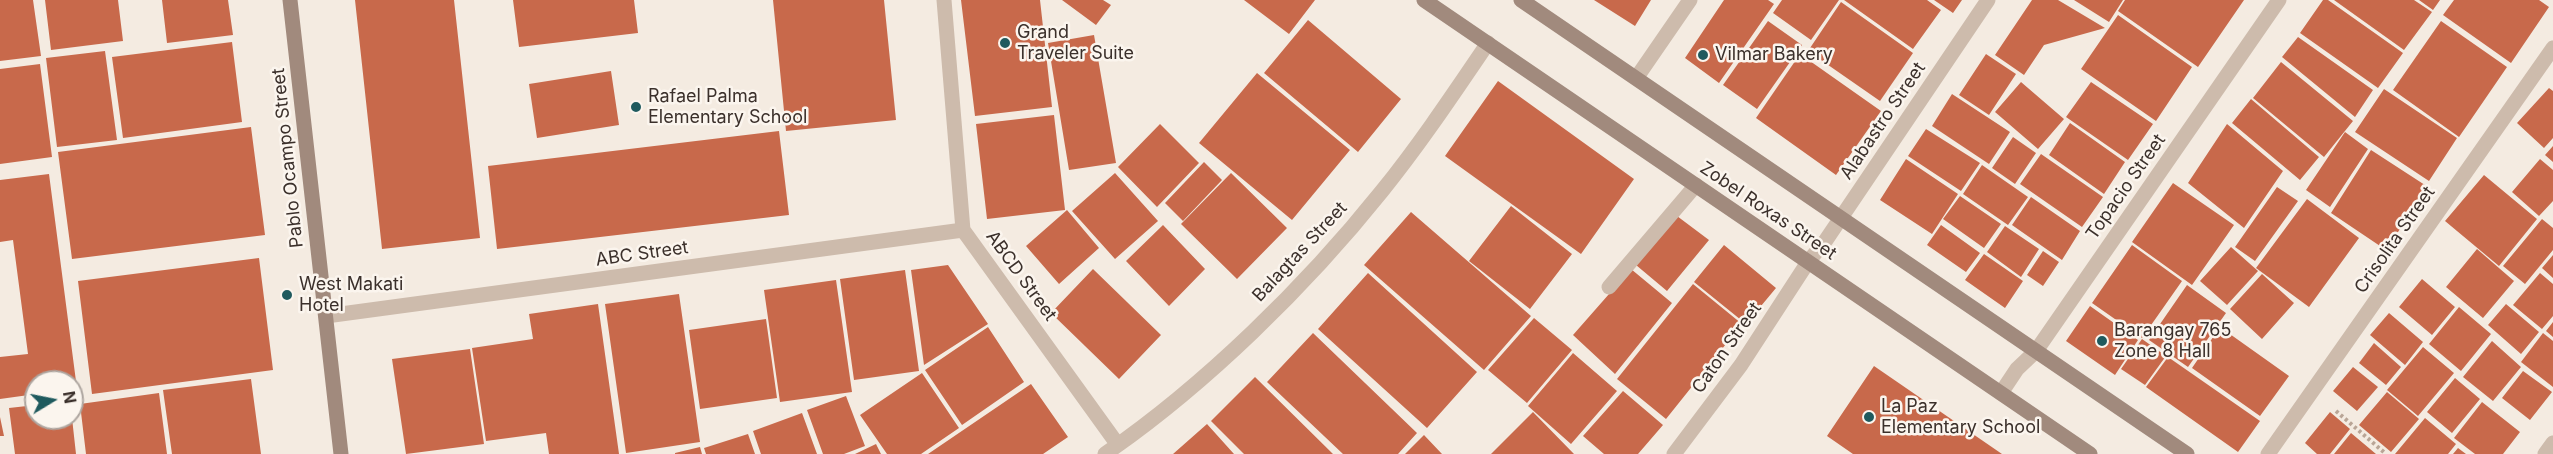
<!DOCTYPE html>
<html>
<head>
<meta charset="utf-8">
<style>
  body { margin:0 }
  #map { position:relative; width:2553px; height:454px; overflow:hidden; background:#f4ebe1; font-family:Inter,sans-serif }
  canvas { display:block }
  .north { position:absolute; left:24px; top:370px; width:60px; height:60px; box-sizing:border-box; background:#fbf5ee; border:2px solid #aea6a0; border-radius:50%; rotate:80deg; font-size:16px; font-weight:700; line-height:24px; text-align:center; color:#3b302b }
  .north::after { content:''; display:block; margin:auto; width:21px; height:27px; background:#1f5a5e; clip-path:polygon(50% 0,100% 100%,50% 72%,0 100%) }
</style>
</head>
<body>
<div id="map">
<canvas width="2553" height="454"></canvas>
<div class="north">N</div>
</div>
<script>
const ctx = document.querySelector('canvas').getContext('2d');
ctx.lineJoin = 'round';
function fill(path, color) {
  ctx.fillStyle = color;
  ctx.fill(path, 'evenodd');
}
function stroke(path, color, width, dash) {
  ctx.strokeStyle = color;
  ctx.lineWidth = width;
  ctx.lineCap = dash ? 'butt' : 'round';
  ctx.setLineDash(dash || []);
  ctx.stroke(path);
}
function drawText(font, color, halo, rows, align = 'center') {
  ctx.font = font + ' Inter,sans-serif';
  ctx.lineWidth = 5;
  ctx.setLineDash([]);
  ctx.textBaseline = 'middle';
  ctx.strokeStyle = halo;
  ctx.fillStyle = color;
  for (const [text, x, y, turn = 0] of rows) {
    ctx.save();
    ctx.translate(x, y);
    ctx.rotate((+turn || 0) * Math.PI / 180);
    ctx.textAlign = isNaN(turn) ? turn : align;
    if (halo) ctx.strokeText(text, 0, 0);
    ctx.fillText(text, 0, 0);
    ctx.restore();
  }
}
const building = new Path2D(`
  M0 0H33L41 56 0 61Z
  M45 0H118L123 41 51 50Z
  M162 0H228L233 35 167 43Z
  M355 0H454L480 238 382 249Z
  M513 0H634L638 33 519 47Z
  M773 0H884L896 120 786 131Z
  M961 0H1040L1052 107 975 116Z
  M1062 0H1103L1111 5 1096 25Z
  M1244 0H1315L1289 34Z
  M1594 0H1651L1635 26Z
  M1724 0H1768L1774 4 1719 83 1685 58Z
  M1782 0H1839L1811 40 1773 13Z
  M1844 0H1927L1941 10 1913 49Z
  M1934 0H1962L1953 13Z
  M2032 0H2058L2105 28 2044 45 2024 75 1995 55Z
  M2074 0H2123L2109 22Z
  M2125 0H2244L2198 67 2118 11Z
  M2323 0H2328L2403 53 2378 88 2300 33Z
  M2334 0H2414L2432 12 2404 50Z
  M2419 0H2440L2433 10Z
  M2454 0H2539L2549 7 2511 63 2443 15Z
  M1841 2 1913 53 1880 101 1808 51Z
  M2118 15 2192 67 2156 121 2081 69Z
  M1308 20 1401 99 1358 152 1264 73Z
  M1768 21 1802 45 1757 109 1723 85Z
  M2441 21 2507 67 2459 137 2393 90Z
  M1094 35 1116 163 1069 170 1048 43Z
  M2298 37 2373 90 2355 117 2282 57Z
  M232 42 242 122 123 138 112 57Z
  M105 51 117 140 57 147 46 58Z
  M1800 54 1881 111 1836 175 1756 118Z
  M1986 54 2016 74 1989 115 1959 95Z
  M2281 62 2353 121 2324 157 2253 98Z
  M40 64 52 157 0 164V69Z
  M611 71 619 125 537 138 529 84Z
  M1257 73 1350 150 1292 220 1199 143Z
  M1498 81 1634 179 1581 254 1445 156Z
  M2021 82 2064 119 2038 149 1995 112Z
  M2091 82 2153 124 2128 160 2066 117Z
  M2549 88 2553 91V138L2544 148 2517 123Z
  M2384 89 2457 138 2429 181 2355 132Z
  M1952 94 2010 132 1989 164 1932 126Z
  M2251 99 2319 157 2300 180 2232 123Z
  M1054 115 1065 210 987 219 976 124Z
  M2070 123 2125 162 2104 194 2049 155Z
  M1160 124 1199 163 1157 207 1118 167Z
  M2227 124 2283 171 2244 228 2188 183Z
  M251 127 265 235 72 259 58 152Z
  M1926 129 1980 163 1961 191 1908 156Z
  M779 131 789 215 497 249 488 166Z
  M2345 132 2368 149 2330 207 2306 190Z
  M2013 137 2036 153 2015 184 1992 168Z
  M2553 146V162L2545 155Z
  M2371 150 2428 187 2386 250 2331 213Z
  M2041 154 2103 197 2082 227 2020 184Z
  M1906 159 1958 194 1932 234 1880 200Z
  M2540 159 2553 170V201L2539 216 2512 192Z
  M1204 162 1222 180 1183 221 1165 203Z
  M1982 165 2028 197 2008 225 1963 194Z
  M1115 173 1158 221 1115 259 1072 211Z
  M1231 173 1287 228 1237 279 1181 224Z
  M49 174 77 389 72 390V382H36V394L0 399V357L28 354 13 240 0 242V180Z
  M2484 175 2537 219 2499 266 2445 221Z
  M2173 183 2234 225 2192 285 2132 242Z
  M2277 187 2298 201 2255 261 2235 247Z
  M1960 196 2001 224 1984 248 1943 219Z
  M2031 197 2080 231 2062 260 2012 225Z
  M2307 199 2359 238 2309 307 2256 268Z
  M1511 206 1572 254 1530 309 1469 261Z
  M1067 210 1099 248 1059 284 1026 246Z
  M1411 212 1531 316 1484 370 1364 265Z
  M1677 216 1709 240 1667 291 1636 265Z
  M2542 219 2553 228V250L2525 284 2503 266Z
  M1163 225 1205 269 1169 306 1126 261Z
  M1941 225 1980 253 1966 272 1927 245Z
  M2005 226 2039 249 2021 277 1987 252Z
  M1724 245 1776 288 1746 324 1694 282Z
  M2132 245 2182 281 2142 338 2092 303Z
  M2231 247 2258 271 2227 305 2200 281Z
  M2477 249 2514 281 2483 318 2446 287Z
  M2043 251 2059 262 2043 286 2027 275Z
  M1984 254 2023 281 2005 308 1965 280Z
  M2553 255V278L2542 268Z
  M259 258 273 370 92 394 78 281Z
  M948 265 988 324 924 365 911 270Z
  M1093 269 1161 335 1119 379 1051 313Z
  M1631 269 1672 303 1615 374 1573 335Z
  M905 270 919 371 854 380 840 279Z
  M1368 273 1477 372 1427 428 1318 329Z
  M2540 273 2553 284V316L2542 329 2513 305Z
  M2262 274 2294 303 2262 339 2230 309Z
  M2422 279 2455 307 2432 335 2399 307Z
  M836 280 852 392 780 402 764 290Z
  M1693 284 1742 324 1666 419 1617 379Z
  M2187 285 2226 313 2188 367 2149 340Z
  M679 294 700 442 626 453 605 304Z
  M598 304 619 454H549L546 433 486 441 472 348 533 339 529 314Z
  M2506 304 2539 332 2521 354 2488 325Z
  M2090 306 2138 340 2115 375 2066 341Z
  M2459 307 2491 334 2461 371 2429 344Z
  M2389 313 2423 342 2405 365 2370 335Z
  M1534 318 1572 350 1527 403 1488 370Z
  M766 319 777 398 700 409 689 330Z
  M2553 322V337L2546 331Z
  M988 327 1024 382 962 425 925 370Z
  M2220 327 2289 376 2260 416 2192 368Z
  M1313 333 1417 433 1398 454H1343L1267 382Z
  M2543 333 2553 341V387L2521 362Z
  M2142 339 2166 356 2145 385 2121 369Z
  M2492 341 2521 367 2493 401 2463 377Z
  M2374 343 2401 367 2386 385 2359 363Z
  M2423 347 2454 373 2418 416 2387 390Z
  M470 349 484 444 406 454 392 359Z
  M1573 353 1617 391 1571 444 1528 406Z
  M2168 357 2260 421 2238 452 2146 387Z
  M1874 366 2002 454H1853L1827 436Z
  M2353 367 2378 387 2357 411 2333 391Z
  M2523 371 2552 392 2530 420 2502 398Z
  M922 373 959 428 921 454H887L860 415Z
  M1255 377 1333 454H1244L1211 421Z
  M2455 378 2480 399 2452 433 2427 412Z
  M251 379 261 454H172L163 390Z
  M1031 384 1068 437 1043 454H928Z
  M1623 391 1663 425 1638 454H1604L1583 436Z
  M2387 392 2419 419 2391 452 2359 425Z
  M159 393 167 454H86L80 404Z
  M846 396 865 446 844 454H823L807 410Z
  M2482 402 2520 432 2503 454H2475L2454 438Z
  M36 405V418H72L76 454H15L9 408Z
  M1533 412 1574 454H1491Z
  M2330 412 2350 429 2330 454H2317L2305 443Z
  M802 413 817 454H761L753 431Z
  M0 417 4 436H0Z
  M2425 418 2456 444 2448 454H2395Z
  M1207 424 1234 454H1173Z
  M2351 433 2376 454H2334Z
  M748 434 755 454H706L704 448Z
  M1424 435 1442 454H1405Z
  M876 444 881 454H855Z
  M700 447 702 454H675V453Z
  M2458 448 2466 454H2453Z`);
const path = new Path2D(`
  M2336 411 2386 454`);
const service = new Path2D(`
  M1609 287 1696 185`);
const minor = new Path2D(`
  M944 0 963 230 1118 445
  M1637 77 1690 0
  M326 316 963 230
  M2001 393 2017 369 2036 351 2279 0
  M1105 454C1205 385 1306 286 1382 191 1420 144 1454 93 1488 43
  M1674 454 1741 365 1808 262 1826 240 1988 0
  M2268 454 2553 48
  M2545 454 2553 443`);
const secondary = new Path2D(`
  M290 0 341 454
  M1424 0 2090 454
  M1521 0 2187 454`);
const markers = [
  [1005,43,6,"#1f5a5e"],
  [1703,55,6,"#1f5a5e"],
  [636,107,6,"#1f5a5e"],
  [287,295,6,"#1f5a5e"],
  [2102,341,6,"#1f5a5e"],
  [1869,417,6,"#1f5a5e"]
];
const poiNames = [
  ["Grand",1017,33],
  ["Traveler Suite",1017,54],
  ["Vilmar Bakery",1715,55],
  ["Rafael Palma",648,97],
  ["Elementary School",648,118],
  ["West Makati",299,285],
  ["Hotel",299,306],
  ["Barangay 765",2114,331],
  ["Zone 8 Hall",2114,352],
  ["La Paz",1881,407],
  ["Elementary School",1881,428]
];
const streetNames = [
  ["Alabastro Street",1883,121,-56],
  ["Pablo Ocampo Street",288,158,-96],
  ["Topacio Street",2126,187,-55],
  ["Zobel Roxas Street",1768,211,34],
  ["Crisolita Street",2395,240,-55],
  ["Balagtas Street",1300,252,-47],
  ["ABC Street",642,254,-8],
  ["ABCD Street",1021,276,54],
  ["Caton Street",1727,348,-55]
];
fill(building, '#c8694b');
stroke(path, '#b9a596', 4, [3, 3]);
stroke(service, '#cdbbac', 15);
stroke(minor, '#cdbbac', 15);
stroke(secondary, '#a18a7d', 15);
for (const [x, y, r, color] of markers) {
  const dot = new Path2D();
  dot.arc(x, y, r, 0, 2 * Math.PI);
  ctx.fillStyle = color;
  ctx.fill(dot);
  stroke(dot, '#fbf5ee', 2);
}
drawText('18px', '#3b302b', '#fbf5ee', poiNames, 'left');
drawText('18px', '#3b302b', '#fbf5ee', streetNames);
</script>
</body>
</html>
